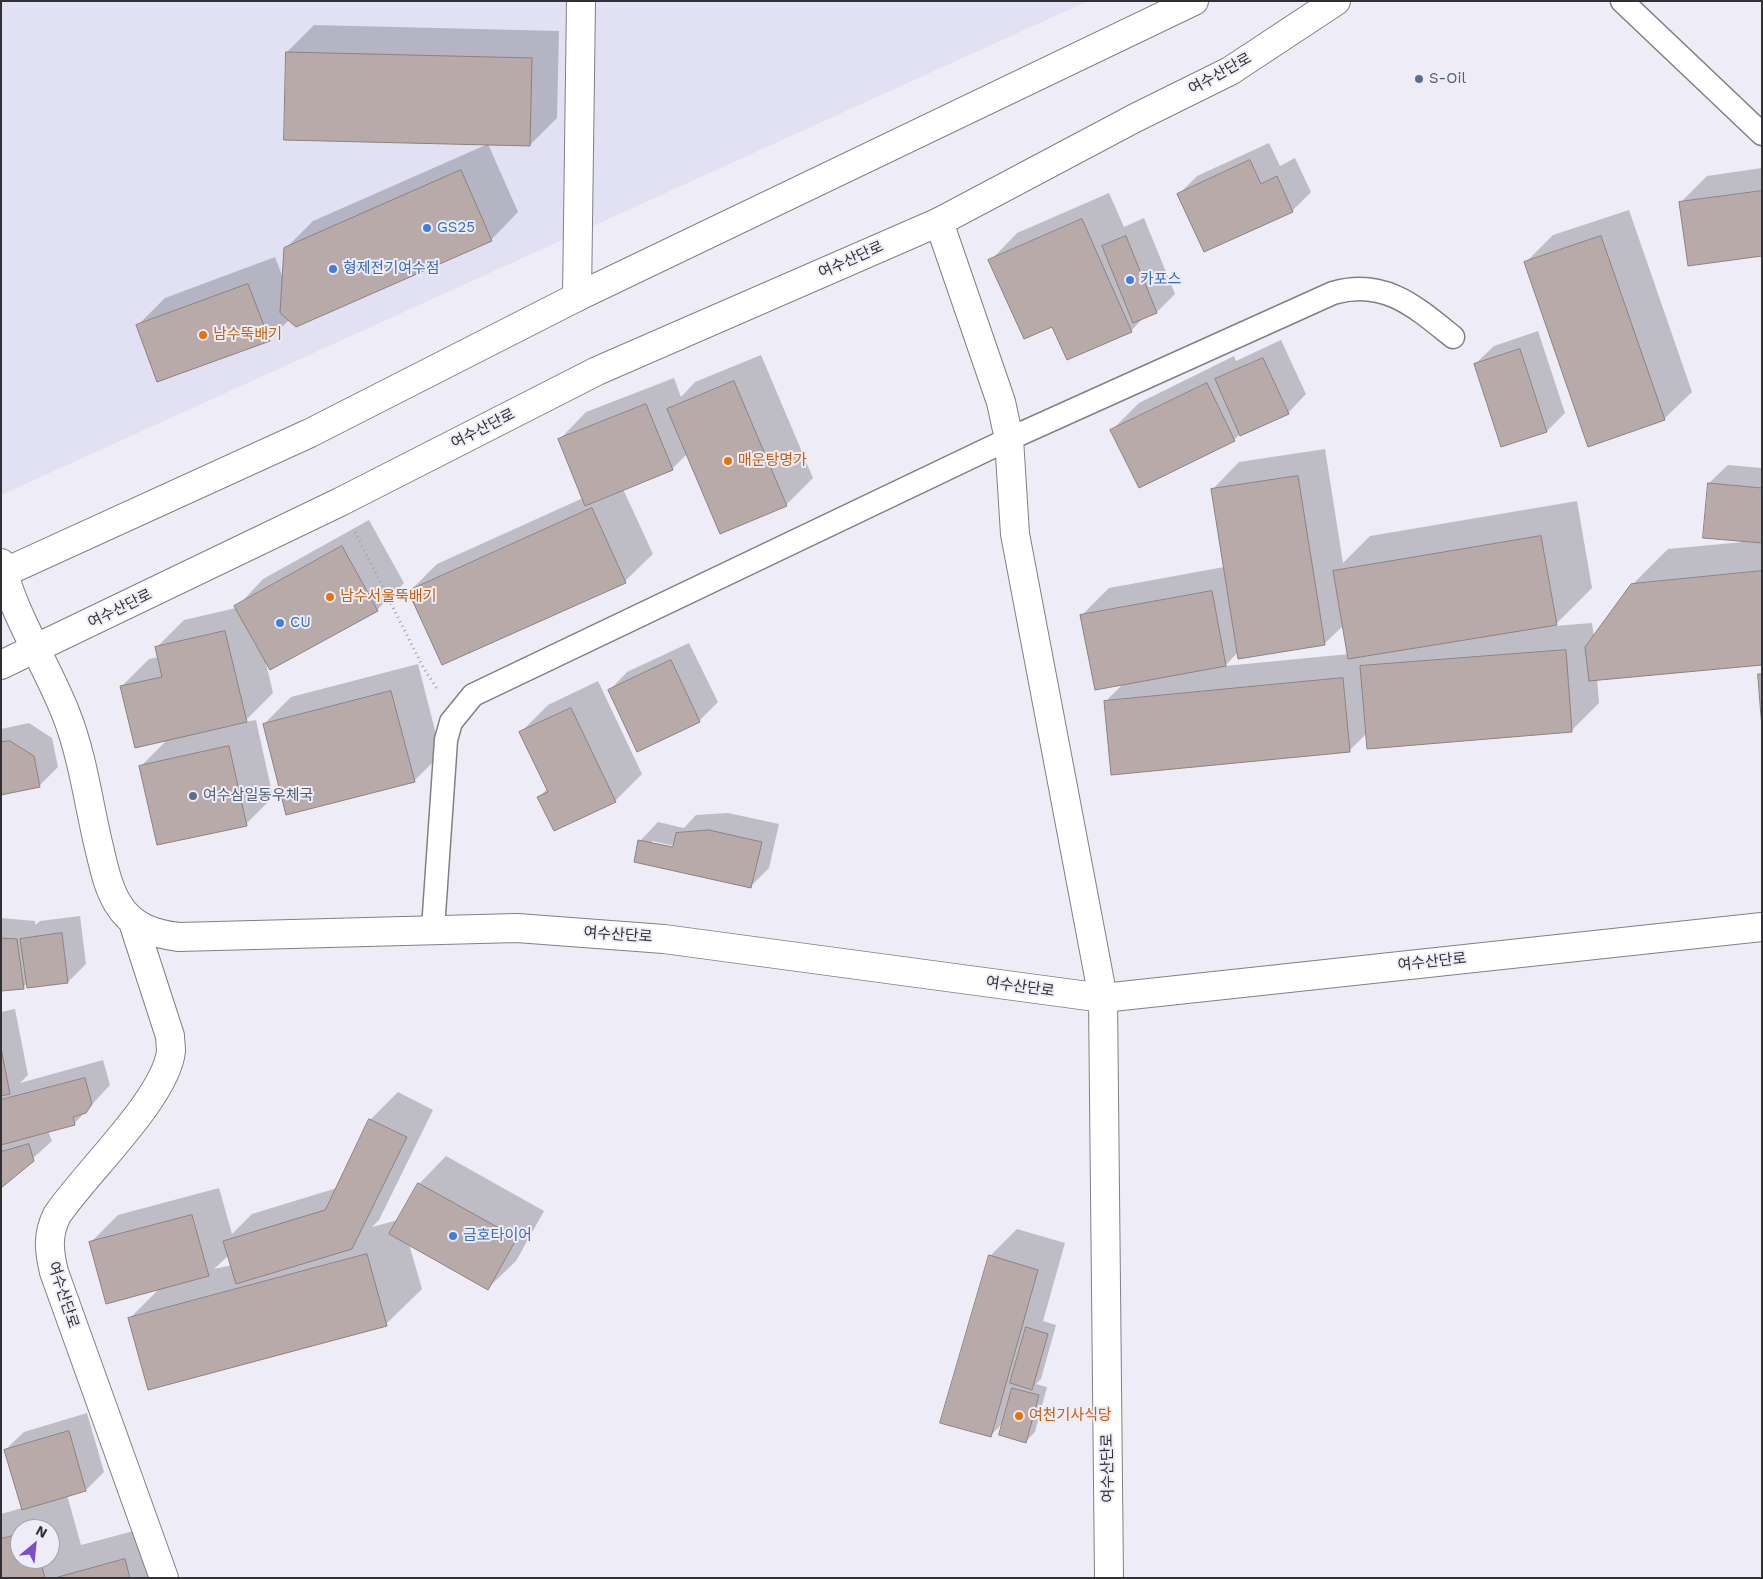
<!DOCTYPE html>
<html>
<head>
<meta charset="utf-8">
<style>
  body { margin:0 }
  #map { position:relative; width:1763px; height:1579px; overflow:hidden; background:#eeedf7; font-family:"Work Sans",sans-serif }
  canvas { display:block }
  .frame { position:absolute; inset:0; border:2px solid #313135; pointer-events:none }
  .north { position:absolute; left:10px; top:1519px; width:50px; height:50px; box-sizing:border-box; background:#eeedf7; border:1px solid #a2a2a9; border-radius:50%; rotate:28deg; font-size:14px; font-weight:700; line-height:20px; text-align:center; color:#313135 }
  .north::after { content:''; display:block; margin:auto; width:18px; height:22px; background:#774fc8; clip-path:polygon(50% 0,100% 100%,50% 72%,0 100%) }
</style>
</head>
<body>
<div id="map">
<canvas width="1763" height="1579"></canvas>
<div class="frame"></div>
<div class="north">N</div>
</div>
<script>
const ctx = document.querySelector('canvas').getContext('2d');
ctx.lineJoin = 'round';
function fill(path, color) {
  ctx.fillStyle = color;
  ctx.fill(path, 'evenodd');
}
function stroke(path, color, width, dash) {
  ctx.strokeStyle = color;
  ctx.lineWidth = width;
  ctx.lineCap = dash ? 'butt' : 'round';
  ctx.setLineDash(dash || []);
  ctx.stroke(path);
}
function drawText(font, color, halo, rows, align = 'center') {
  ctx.font = font + ' "Work Sans","Noto Sans KR",sans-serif';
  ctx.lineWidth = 4;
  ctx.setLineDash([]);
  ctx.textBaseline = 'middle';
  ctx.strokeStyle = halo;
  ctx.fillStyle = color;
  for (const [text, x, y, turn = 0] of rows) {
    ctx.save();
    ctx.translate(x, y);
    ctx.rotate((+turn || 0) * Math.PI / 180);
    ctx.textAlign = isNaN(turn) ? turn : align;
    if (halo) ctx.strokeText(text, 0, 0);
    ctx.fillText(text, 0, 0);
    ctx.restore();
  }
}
const built = new Path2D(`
  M1 1H1088L1 495Z`);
const shadow = new Path2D(`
  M314 25 559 31 557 118 530 145 488 144 518 212 491 240 289 320 269 340 137 326 165 298 275 257 283 278 285 249 313 221 488 144 287 52Z
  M1269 143 1280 166 1295 158 1311 192 1292 211 1205 251 1179 194 1197 176Z
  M1762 168V255L1680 203 1707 176Z
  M1109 193 1124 227 1144 218 1175 294 1157 312 1144 317 1131 331 1053 325 990 261 1017 233Z
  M1629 210 1692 392 1664 419 1525 263 1553 235Z
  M1538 331 1565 413 1547 431 1502 445 1475 364 1494 346Z
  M1281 340 1306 394 1288 413 1240 434 1234 440 1112 430 1139 403 1234 356 1236 361Z
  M761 355 813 478 786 505 687 454 672 469 623 489 653 554 625 581 442 663 410 591 437 564 583 498 559 440 586 412 674 378 681 397 695 382Z
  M1325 449 1343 563 1370 536 1577 501 1592 588 1554 626 1592 623 1594 637 1632 585 1668 549 1743 542 1709 483 1728 465 1762 468V664L1597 679 1599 703 1572 730 1367 733 1349 751 1105 702 1123 684 1082 615 1109 588 1224 567 1212 490 1239 462ZM1344 625 1349 654 1225 666 1238 652 1324 644Z
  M369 520 404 583 377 610 266 663 273 693 244 722 256 720 273 797 246 824 141 766 168 739 121 687 149 659 159 657 157 647 184 620 236 608 263 579Z
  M689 643 718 702 699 721 637 750 609 691 627 672Z
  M418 664 441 754 414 781 264 724 291 697Z
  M598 681 642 774 615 801 539 797 548 788 521 732 548 705Z
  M29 723 52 738 58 767 40 785 1 794V729Z
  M728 813 779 824 769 868 751 886 640 841 658 822 684 828 696 815ZM652 841 680 847 679 850 652 844Z
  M80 916 86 964 68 982 28 983 23 987 1 989V918L35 921V925L40 921Z
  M15 1009 28 1075 20 1083 103 1060 110 1085 74 1124 48 1131 52 1141 1 1187V1012Z
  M398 1092 433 1110 379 1220 372 1227 398 1220 419 1184 446 1156 544 1211 516 1261 488 1288 409 1244 422 1289 386 1324 130 1318 160 1288 90 1243 118 1215 219 1188 232 1234 252 1214 337 1188 370 1120ZM229 1255 232 1265 214 1269Z
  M1017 1229 1065 1243 1043 1321 1056 1325 1041 1379 1036 1384 1047 1387 1035 1432 1026 1441 1004 1422 990 1436V1256Z
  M87 1413 104 1472 86 1490 67 1495 81 1545 160 1524 176 1578H1V1514L22 1508 5 1450 24 1432ZM20 1529H50V1559H20Z`);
const building = new Path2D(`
  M286 52 532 58 530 146 284 140Z
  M1250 160 1261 184 1277 176 1293 212 1204 252 1177 194Z
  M461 170 492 241 296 327 280 313 284 248Z
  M1762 191V256L1688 266 1679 202Z
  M1082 219 1132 332 1067 360 1052 327 1024 339 988 260Z
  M1126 236 1157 313 1133 323 1102 246Z
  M1601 236 1665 420 1588 447 1524 262Z
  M248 284 270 341 157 382 136 325Z
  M1520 349 1547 432 1501 447 1474 364Z
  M1263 358 1289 414 1240 436 1215 379Z
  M734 381 787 506 720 534 667 409Z
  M1207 383 1235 441 1139 488 1110 430Z
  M646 404 673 470 585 506 558 439Z
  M1298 476 1325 645 1238 659 1211 489Z
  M1708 483 1762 488V543L1703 538Z
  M592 508 626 583 442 665 408 591Z
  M1541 536 1557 625 1348 659 1333 571Z
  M342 546 378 611 270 670 234 606Z
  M1762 571V665L1589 681 1585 647 1631 584Z
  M1212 591 1226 666 1095 690 1080 615Z
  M225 631 247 722 135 748 120 686 162 677 155 647Z
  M1566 650 1572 732 1367 749 1360 666Z
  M671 660 700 722 637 752 608 690Z
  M1758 674H1762V728Z
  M1343 678 1350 752 1111 775 1104 701Z
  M391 691 415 782 286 815 263 724Z
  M571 708 616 802 554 831 537 797 548 792 519 732Z
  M10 741 34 756 40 787 1 795V742Z
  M229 746 247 826 157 845 139 766Z
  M709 830 762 842 751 888 634 862 638 840 673 847 676 833Z
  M62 933 68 983 27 988 20 939Z
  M1 938 17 939 24 989 1 991Z
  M1 1048 10 1094 1 1096Z
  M85 1078 92 1104 86 1113 73 1117 75 1125 1 1145V1100Z
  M369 1119 407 1137 352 1249 236 1284 223 1241 325 1210Z
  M29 1144 34 1161 1 1188V1152Z
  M418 1183 517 1238 488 1290 389 1234Z
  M192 1215 209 1276 106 1304 89 1242Z
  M367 1254 387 1326 148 1390 128 1318Z
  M989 1255 1038 1270 991 1437 940 1423Z
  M1026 1327 1048 1334 1032 1390 1010 1383Z
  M1012 1388 1039 1395 1026 1443 999 1435Z
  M69 1431 86 1491 22 1510 4 1450Z
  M20 1534V1559H40L45 1578H1V1539Z
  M125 1559 130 1578H55Z`);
const path = new Path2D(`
  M355 532 424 669 438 690`);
const service = new Path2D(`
  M1622 1 1762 134
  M433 929 446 740 451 722 473 695 1009 439 1333 293C1384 278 1416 307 1453 337`);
const minor = new Path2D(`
  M939 222 1001 402 1009 439 1015 534 1103 998 1109 1578
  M577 297 581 1
  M1 563C14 617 46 663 66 714 82 754 88 800 98 843 103 863 107 886 118 904 132 927 154 934 179 937L517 928 664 939 1103 998 1762 927
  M133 922 170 1036C170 1041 171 1046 171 1051 166 1098 85 1173 57 1215 47 1235 49 1251 54 1272L164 1578`);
const tertiary = new Path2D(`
  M1 574 310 433 577 297 1194 1
  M1 665 340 502 597 371 939 222 1135 118 1230 71 1336 1`);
const markers = [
  [1419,79,5,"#5c6f8a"],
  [427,228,5,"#3f7fe0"],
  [333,269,5,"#3f7fe0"],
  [1130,280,5,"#3f7fe0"],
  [203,335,5,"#e8710a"],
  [728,461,5,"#e8710a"],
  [330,597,5,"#e8710a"],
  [280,623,5,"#3f7fe0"],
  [193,796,5,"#5c6f8a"],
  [453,1236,5,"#3f7fe0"],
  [1019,1416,5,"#e8710a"]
];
const streetNames = [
  ["여수산단로",1220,74,-29],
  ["여수산단로",851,260,-24],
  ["여수산단로",483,429,-27],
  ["여수산단로",120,609,-26],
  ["여수산단로",618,935,4],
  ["여수산단로",1432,962,-6],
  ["여수산단로",1020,987,8],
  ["여수산단로",63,1295,72],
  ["여수산단로",1108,1468,-91]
];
const serviceNames = [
  ["S-Oil",1429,79],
  ["여수삼일동우체국",203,796]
];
const shopNames = [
  ["GS25",437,228],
  ["형제전기여수점",343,269],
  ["카포스",1140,280],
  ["CU",290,623],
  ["금호타이어",463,1236]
];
const foodNames = [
  ["남수뚝배기",213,335],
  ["매운탕명가",738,461],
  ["남수서울뚝배기",340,597],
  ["여천기사식당",1029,1416]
];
fill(built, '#e2e1f3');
fill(shadow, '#0003');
fill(building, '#b7aaa9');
stroke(building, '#8d8180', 1);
stroke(service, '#807f88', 25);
stroke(minor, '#807f88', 30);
stroke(tertiary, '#807f88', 30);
stroke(path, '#9f9fa6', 3, [1, 4]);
stroke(service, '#fff', 22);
stroke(minor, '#fff', 28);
stroke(tertiary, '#fff', 28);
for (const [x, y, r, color] of markers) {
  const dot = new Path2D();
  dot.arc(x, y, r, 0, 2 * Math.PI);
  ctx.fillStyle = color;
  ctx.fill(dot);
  stroke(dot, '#eeedf7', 2);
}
drawText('15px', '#313135', '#eeedf7', streetNames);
drawText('15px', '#4e5e75', '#eeedf7', serviceNames, 'left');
drawText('15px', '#366cbe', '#eeedf7', shopNames, 'left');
drawText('15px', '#c56008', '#eeedf7', foodNames, 'left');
</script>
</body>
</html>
